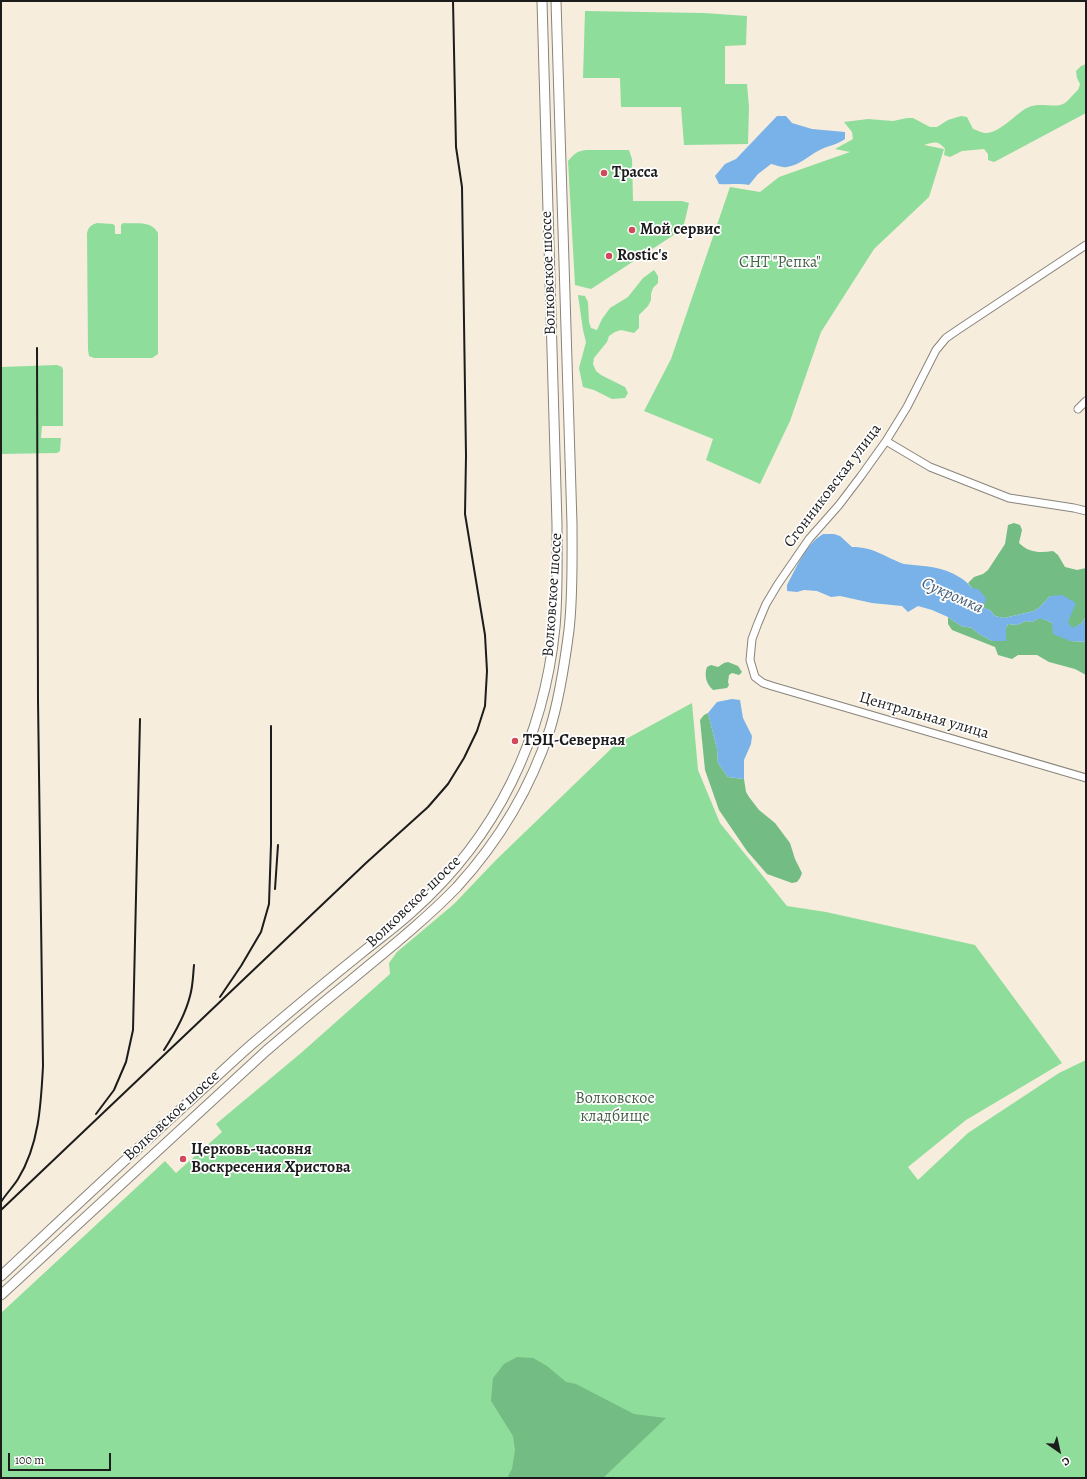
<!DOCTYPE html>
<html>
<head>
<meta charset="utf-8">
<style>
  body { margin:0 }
  #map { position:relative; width:1087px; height:1479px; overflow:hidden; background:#f6eddc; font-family:Alegreya,serif }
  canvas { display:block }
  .frame { position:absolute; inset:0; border:2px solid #1c1c1c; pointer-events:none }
  .north { position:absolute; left:1039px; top:1431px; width:40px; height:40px; -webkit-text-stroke:3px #fff; paint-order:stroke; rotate:146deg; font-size:11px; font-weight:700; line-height:16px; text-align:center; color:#1c1c1c }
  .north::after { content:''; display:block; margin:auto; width:14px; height:18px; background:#1c1c1c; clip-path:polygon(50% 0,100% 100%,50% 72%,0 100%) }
  .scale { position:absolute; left:8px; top:1453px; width:103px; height:18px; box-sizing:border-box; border:2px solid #1c1c1c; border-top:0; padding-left:5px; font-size:12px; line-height:14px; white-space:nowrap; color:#1c1c1c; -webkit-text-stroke:3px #fff; paint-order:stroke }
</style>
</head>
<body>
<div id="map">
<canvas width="1087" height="1479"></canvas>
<div class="frame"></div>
<div class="north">С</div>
<div class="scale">100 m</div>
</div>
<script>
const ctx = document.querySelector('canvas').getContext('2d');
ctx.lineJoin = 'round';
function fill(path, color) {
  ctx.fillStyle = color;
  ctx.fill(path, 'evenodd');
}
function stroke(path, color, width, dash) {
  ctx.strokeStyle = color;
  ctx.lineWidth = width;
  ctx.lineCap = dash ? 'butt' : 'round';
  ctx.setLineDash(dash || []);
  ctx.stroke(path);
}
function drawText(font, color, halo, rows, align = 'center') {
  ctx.font = font + ' Alegreya,serif';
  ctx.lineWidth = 3.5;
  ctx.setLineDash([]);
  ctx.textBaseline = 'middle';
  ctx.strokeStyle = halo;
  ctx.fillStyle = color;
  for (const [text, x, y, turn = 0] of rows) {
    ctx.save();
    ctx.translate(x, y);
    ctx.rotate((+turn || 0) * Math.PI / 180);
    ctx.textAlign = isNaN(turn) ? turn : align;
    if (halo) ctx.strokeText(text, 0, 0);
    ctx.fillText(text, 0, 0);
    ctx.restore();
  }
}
const green = new Path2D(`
  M585 11 704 13 747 16 746 45 725 46V84H747L749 107 748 144 684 145 681 107H621L620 78H583Z
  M1086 64V113L998 160 994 162 988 160V154L984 149 962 151 950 157 944 155 945 149C938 140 934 142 924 145L944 149 929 197 874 249 821 332 790 421 760 484 706 460 713 439 644 411 671 359 730 187 760 192 779 177 850 152 835 149 853 139 852 132 844 122 868 119 893 121 907 118H913L930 127H937L948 120 961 116 967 117 973 129C977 130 982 133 985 133 1000 134 1018 111 1029 107 1040 102 1054 108 1063 104 1066 103 1069 99 1072 96 1076 92 1079 90 1080 84L1077 78 1076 71 1081 66Z
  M586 150H629L632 159 633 201H682L689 203 683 229 591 289 575 285 568 161C574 154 577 151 586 150Z
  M97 223 113 224 115 226V234H121V225L123 223C137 224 151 220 158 233V354L152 358H94L89 356 88 350 87 234C88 227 91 225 97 223Z
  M654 270 658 276V283L653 288 651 294V300L648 306 639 315V328L634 333 621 330 615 332 609 336 607 342 594 358 593 364 596 371 601 375 625 387 628 393 625 398 612 399 594 390 583 387 579 368 586 342 583 330 578 295 585 296 588 302 589 322 591 328 597 330 602 319 610 308 628 297 643 278Z
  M57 365 62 367 63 370V426H42L41 438H61L60 451 57 453 1 454V367Z
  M692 703 698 770 720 823 787 906 826 912 975 945 1062 1063 966 1120 908 1167 918 1180 968 1133 1059 1073 1086 1060V1478H1V1313L165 1161 176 1173 222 1132 216 1124 301 1053 390 974 389 963 397 952 454 904 495 861 615 745Z`);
const forest = new Path2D(`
  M1014 523 1020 525 1022 530 1019 543C1029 553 1040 553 1053 551L1058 555 1065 567 1077 570 1086 568V616L1082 623 1072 629 1050 596 1040 607 1034 611 1004 618 995 616 990 610 979 607 972 588 968 583 974 577 983 574 988 570 1005 544 1008 525Z
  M948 617 961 626 972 628 979 634 992 641H1006V628L1008 624 1017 625 1026 621 1033 622 1037 619H1043L1052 623 1070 641 1086 642V675L1075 669 1049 662 1037 655H1018L1012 659 998 655 995 647 952 630 948 624Z
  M728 662 738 666 742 672 739 675 732 673 729 675 728 682 729 685 727 688 713 690C706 684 704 675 707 667L711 665 718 667 724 663Z
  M708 713 717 749 718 763 728 777 744 779 746 792 749 797 759 810 775 823 790 843 795 859 802 873 800 878 797 882 792 883 767 874 747 851 719 810 705 770 700 720 704 715Z
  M517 1357 533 1358 547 1366 566 1382 576 1384 634 1414 666 1418 603 1478H509L508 1476 512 1469 515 1450 513 1436 491 1401 493 1378 504 1364Z`);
const water = new Path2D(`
  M777 116H786L792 123 812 129 845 132V139C838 144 832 145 824 148 811 153 801 165 787 167 782 168 776 165 771 164L758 174 749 185C739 183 730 185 719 184L715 176 725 164 736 159Z
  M823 534H834L840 536 852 547C875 547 884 557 904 564 910 565 917 565 923 566 940 567 961 574 972 588L978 589 986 598 985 603 980 607 990 610 995 616 1004 618 1034 611 1040 607 1050 596 1062 595 1076 603 1068 622 1072 628 1082 623 1086 616V642L1070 641 1053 634 1052 623 1043 619H1037L1033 622 1026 621 1017 625 1008 624 1006 628V641H992L979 634 972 628 961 626 948 617 932 610 918 606 908 612 902 606 872 603 840 596 831 597 817 591 804 590 797 592 787 591V585C797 567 805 545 823 534Z
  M732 699 740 700 743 718 752 736 751 744 744 760V779L728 777 718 763 717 749 708 713 717 702Z`);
const minor = new Path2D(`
  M1086 245 959 329 946 338 936 350 907 407 886 441 861 476 839 505 809 539 778 584 766 604 758 623 752 639 750 660 755 677 763 683 772 686 1086 778
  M1078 409 1086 401
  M886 441 930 467 1009 498 1074 508 1086 511`);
const major = new Path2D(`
  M1 1276C69 1212 138 1148 207 1085 224 1070 240 1054 258 1039 293 1009 328 980 364 951 380 938 398 925 413 911 497 836 544 738 555 627 558 593 557 558 557 524L542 1
  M1 1295 266 1051C294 1027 321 1004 350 981 386 951 424 921 457 887 498 842 531 787 550 729 559 700 565 661 569 630 573 595 572 559 572 524L556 1`);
const rail = new Path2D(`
  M275 889 278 845
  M220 997 241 966 261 932 269 904 271 844V726
  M164 1050C175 1033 185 1016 190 996 193 986 193 975 194 965
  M96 1114 114 1090 126 1062 133 1030 140 719
  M1 1202C6 1194 13 1187 18 1179 39 1145 41 1105 43 1066L38 700 37 348
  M1 1210 366 863 428 807 448 784 464 758 477 731 485 706 487 671 485 635 465 514 466 456 462 187 456 147 453 1`);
const markers = [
  [604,173,4,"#d1495b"],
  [632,230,4,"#d1495b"],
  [609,256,4,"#d1495b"],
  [515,741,4,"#d1495b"],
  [183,1159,4,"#d1495b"]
];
const poiNames = [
  ["Трасса",612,173],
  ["Мой сервис",640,230],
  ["Rostic's",617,256],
  ["ТЭЦ-Северная",523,741],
  ["Церковь-часовня",191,1150],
  ["Воскресения Христова",191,1168]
];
const parkNames = [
  ["СНТ \"Репка\"",780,263],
  ["Волковское",615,1099],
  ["кладбище",615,1117]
];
const streetNames = [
  ["Волковское шоссе",549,273,-92],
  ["Сгонниковская улица",833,486,-53],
  ["Волковское шоссе",553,595,-86],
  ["Центральная улица",924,716,16],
  ["Волковское шоссе",414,902,-44],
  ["Волковское шоссе",172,1116,-43]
];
const waterNames = [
  ["Сукромка",952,596,24]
];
fill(green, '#8fdd9b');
fill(forest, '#73bc83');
fill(water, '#78b2e9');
stroke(minor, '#89847c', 9);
stroke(major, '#89847c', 11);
stroke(minor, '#fff', 7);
stroke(major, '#fff', 9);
stroke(rail, '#1c1c1c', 2);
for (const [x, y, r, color] of markers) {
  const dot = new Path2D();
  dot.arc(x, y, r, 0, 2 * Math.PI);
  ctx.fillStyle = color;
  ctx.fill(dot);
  stroke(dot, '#fff', 1.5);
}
drawText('bold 16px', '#1c1c1c', '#fff', poiNames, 'left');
drawText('16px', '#446048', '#fff', parkNames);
drawText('16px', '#1c1c1c', '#fff', streetNames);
drawText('italic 17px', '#456078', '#fff', waterNames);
</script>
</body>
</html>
